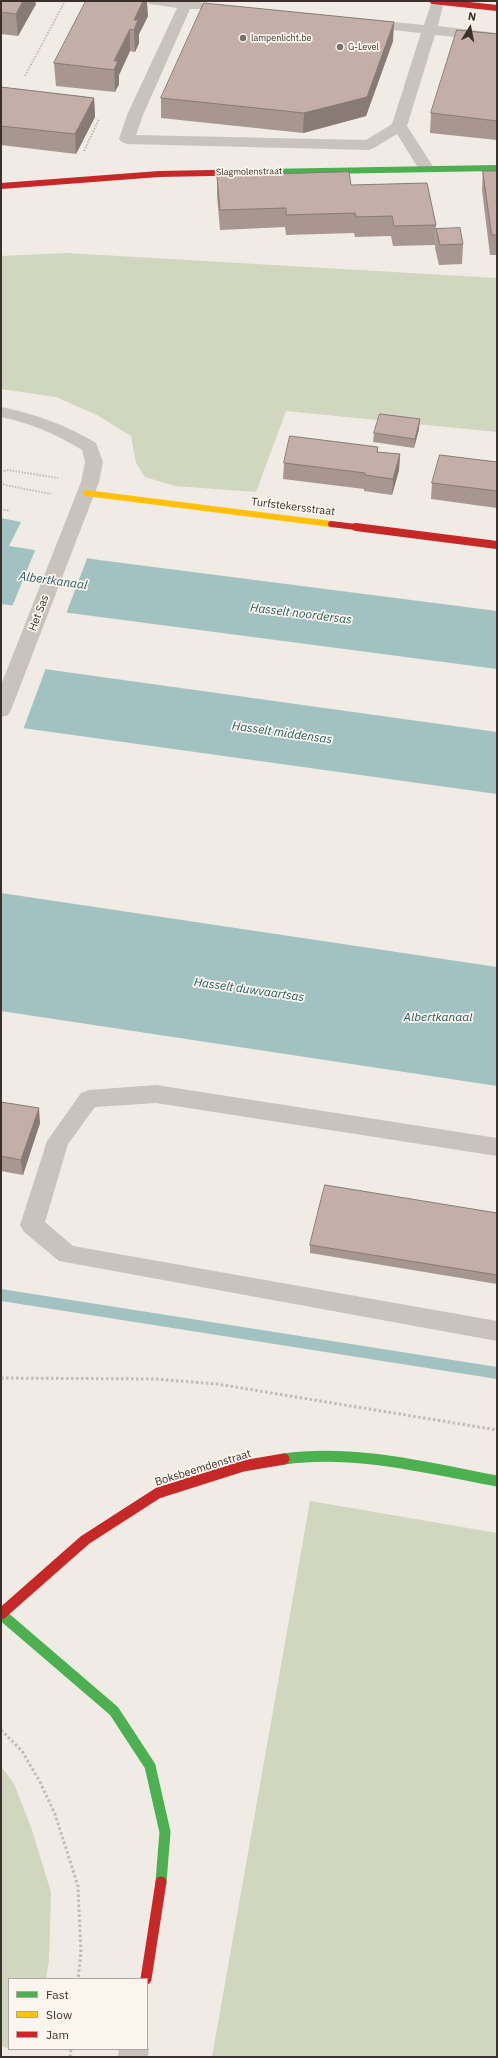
<!DOCTYPE html>
<html>
<head>
<meta charset="utf-8">
<style>
  body { margin:0 }
  #map { position:relative; width:498px; height:2058px; overflow:hidden; background:#f0ebe5; font-family:"IBM Plex Sans",sans-serif }
  canvas { display:block }
  .frame { position:absolute; inset:0; border:2px solid #3b302b; pointer-events:none }
  .legend { position:absolute; left:8px; top:1978px; width:140px; height:72px; box-sizing:border-box; background:#fbf5ee; border:1px solid #aea6a0; margin:0; padding:5px 7px; list-style:none; font-size:12px; color:#3b302b }
  .legend li { display:flex; align-items:center; gap:8px; height:20px }
  .legend b { width:20px; border:1px solid #aea6a0 }
  .north { position:absolute; left:450px; top:8px; width:40px; height:40px; -webkit-text-stroke:3px #fbf5ee; paint-order:stroke; rotate:10deg; font-size:11px; font-weight:700; line-height:16px; text-align:center; color:#3b302b }
  .north::after { content:''; display:block; margin:auto; width:14px; height:18px; background:#3b302b; clip-path:polygon(50% 0,100% 100%,50% 72%,0 100%) }
</style>
</head>
<body>
<div id="map">
<canvas width="498" height="2058"></canvas>
<div class="frame"></div>
<ul class="legend">
<li><b style="height:5px;background:#4caf50"></b>Fast</li>
<li><b style="height:5px;background:#ffc107"></b>Slow</li>
<li><b style="height:5px;background:#c62828"></b>Jam</li>
</ul>
<div class="north">N</div>
</div>
<script>
const ctx = document.querySelector('canvas').getContext('2d');
ctx.lineJoin = 'round';
function fill(path, color) {
  ctx.fillStyle = color;
  ctx.fill(path, 'evenodd');
}
function stroke(path, color, width, dash) {
  ctx.strokeStyle = color;
  ctx.lineWidth = width;
  ctx.lineCap = dash ? 'butt' : 'round';
  ctx.setLineDash(dash || []);
  ctx.stroke(path);
}
function drawText(font, color, halo, rows, align = 'center') {
  ctx.font = font + ' "IBM Plex Sans",sans-serif';
  ctx.lineWidth = 3.5;
  ctx.setLineDash([]);
  ctx.textBaseline = 'middle';
  ctx.strokeStyle = halo;
  ctx.fillStyle = color;
  for (const [text, x, y, turn = 0] of rows) {
    ctx.save();
    ctx.translate(x, y);
    ctx.rotate((+turn || 0) * Math.PI / 180);
    ctx.textAlign = isNaN(turn) ? turn : align;
    if (halo) ctx.strokeText(text, 0, 0);
    ctx.fillText(text, 0, 0);
    ctx.restore();
  }
}
const green = new Path2D(`
  M67 253 497 278V432L286 411 256 492 175 486 145 477 136 463 131 436 97 415 56 397 1 389V256Z
  M310 1501 497 1533V2057H212Z
  M1 1766 14 1784 31 1827 51 1892 49 1960 46 1979H9V2049L1 2046Z`);
const water = new Path2D(`
  M1 518 21 522 9 546 99 560 497 611V669L1 604Z
  M1 663 497 732V794L1 725Z
  M1 893 497 967V1086L1 1011Z`);
const pier = new Path2D(`
  M36 548 88 556 66 614 12 607Z
  M1 661 46 668 23 730 1 727Z`);
const stream = new Path2D(`
  M1 1289 497 1367V1379L1 1301Z`);
const pathFar1 = new Path2D(`
  M25 76 65 1
  M84 151 99 119
  M1 472 8 470 58 478
  M1 482 5 485 51 494
  M1 509 10 511`);
const path = new Path2D(`
  M1 1378 155 1379 217 1384 497 1430
  M1 1730 22 1751 40 1782 55 1814 78 1886 81 1953 78 1979
  M70 2057 71 2049`);
const lane = new Path2D(`
  M147 1H194L204 3 206 6 204 9H190L143 115 136 135 366 140 392 124 421 33 363 27 358 26 356 23 358 20 363 19 424 25 432 1H444L438 26 497 33V41L435 35 407 126 434 168 432 171H420L397 134 374 148 369 150 127 144 122 142 119 139 127 115 177 8 149 4Z
  M156 1085 497 1138V1156L156 1103 95 1107 68 1144 45 1222 73 1246 497 1321V1341L59 1261 24 1232 20 1225 47 1141 81 1093 89 1090Z`);
const street = new Path2D(`
  M1 407C36 414 66 425 96 443L103 462 99 482 11 710 8 715 1 717V685L81 482 85 462 82 450C56 434 30 423 1 417Z
  M147 2045 149 2049 148 2057H118L119 2049H147Z`);
const fastFar1 = new Path2D(`
  M263 172 497 168`);
const fast = new Path2D(`
  M284 1459C354 1449 428 1468 497 1481
  M1 1614 114 1711 150 1766 165 1832 161 1882`);
const slow = new Path2D(`
  M86 493 331 524`);
const jamFar2 = new Path2D(`
  M433 1 497 8
  M1 186 159 174 263 172
  M331 524 364 528`);
const jamFar1 = new Path2D(`
  M356 527 497 545`);
const jam = new Path2D(`
  M1 1614 85 1540 158 1493 243 1466 284 1459
  M146 1979 161 1882`);
const wall = new Path2D(`
  M1 1 36 4 18 36 1 34Z
  M148 16 139 34V43L135 52 130 51 119 75V84L115 92 56 86 54 63Z
  M497 34V140L430 133 431 113Z
  M393 41 366 116 303 133 161 118V98Z
  M1 87 94 98 95 117 76 154 1 145Z
  M483 171H497V255H490L482 190Z
  M217 176 351 185 436 225 435 245 393 246 391 236 355 237 354 233 286 235 285 227 220 230 217 196Z
  M436 229 463 244 462 264 439 265 435 248Z
  M419 429 414 448 373 442 374 433Z
  M378 447V452L400 454 399 470 392 495 364 491V489L283 479 284 463Z
  M497 462V508L431 499 432 483Z
  M1 1102 40 1123 23 1175 1 1171Z
  M497 1213V1284L310 1253V1245Z`);
const shadedWall = new Path2D(`
  M23 1H35L36 4 18 36 16 14Z
  M143 1H147L148 16 139 34V43L135 52 134 30V20Z
  M394 22 393 41 366 116 303 133 304 113Z
  M130 29V51L119 75V84L115 92 114 61Z
  M94 98 95 117 76 154 75 134Z
  M420 419 419 429 414 448 415 439Z
  M400 454 399 470 392 495 393 479Z
  M39 1108 40 1123 23 1175 21 1160Z`);
const building = new Path2D(`
  M1 1H23L16 14 1 12Z
  M86 1H143L134 20H138L134 30 130 29 114 61H118L114 70 54 63Z
  M204 3 394 22 367 97 304 113 161 98Z
  M457 30 497 34V121L431 113Z
  M1 87 94 98 75 134 1 126Z
  M483 171H497V235H492Z
  M349 172 351 185 427 183 436 225 394 226 392 216 356 217 355 213 286 215V208L220 210 217 176Z
  M460 228 463 244 440 245 436 229Z
  M380 414 420 419 415 439 374 433Z
  M290 436 378 447 377 452 400 454 393 479 365 475V473L284 463Z
  M440 455 497 462V491L432 483Z
  M1 1102 39 1108 21 1160 1 1156Z
  M325 1185 497 1213V1275L310 1245Z`);
const markers = [
  [243,38,4,"#7a716c"],
  [340,47,4,"#7a716c"]
];
const farPoinames = [
  ["lampenlicht.be",251,38],
  ["G-Level",348,47]
];
const farStreetnames = [
  ["Slagmolenstraat",249,172,-1]
];
const streetNames = [
  ["Turfstekersstraat",293,507,7],
  ["Het Sas",39,613,-69],
  ["Boksbeemdenstraat",203,1468,-17]
];
const waterNames = [
  ["Albertkanaal",53,581,8],
  ["Hasselt noordersas",301,614,7],
  ["Hasselt middensas",282,733,8],
  ["Hasselt duwvaartsas",249,990,8],
  ["Albertkanaal",438,1018]
];
fill(green, '#d1d6bf');
fill(water, '#a1c2c1');
fill(pier, '#f0ebe5');
fill(stream, '#a1c2c1');
stroke(pathFar1, '#c2bbb6', 2, [1.5, 1.5]);
stroke(path, '#c2bbb6', 3, [2.5, 2.5]);
fill(lane, '#c9c3be');
fill(street, '#c9c3be');
stroke(fastFar1, '#4caf50', 6);
stroke(fast, '#4caf50', 11);
stroke(slow, '#ffc107', 6);
stroke(jamFar2, '#c62828', 6);
stroke(jamFar1, '#c62828', 8);
stroke(jam, '#c62828', 11);
fill(wall, '#a89690');
fill(shadedWall, '#887a75');
fill(building, '#c3afa7');
stroke(building, '#887a75', 1);
for (const [x, y, r, color] of markers) {
  const dot = new Path2D();
  dot.arc(x, y, r, 0, 2 * Math.PI);
  ctx.fillStyle = color;
  ctx.fill(dot);
  stroke(dot, '#fbf5ee', 1.5);
}
drawText('9px', '#3b302b', '#fbf5ee', farPoinames, 'left');
drawText('9px', '#3b302b', '#fbf5ee', farStreetnames);
drawText('11px', '#3b302b', '#fbf5ee', streetNames);
drawText('italic 12px', '#1f5a5e', '#fbf5ee', waterNames);
</script>
</body>
</html>
